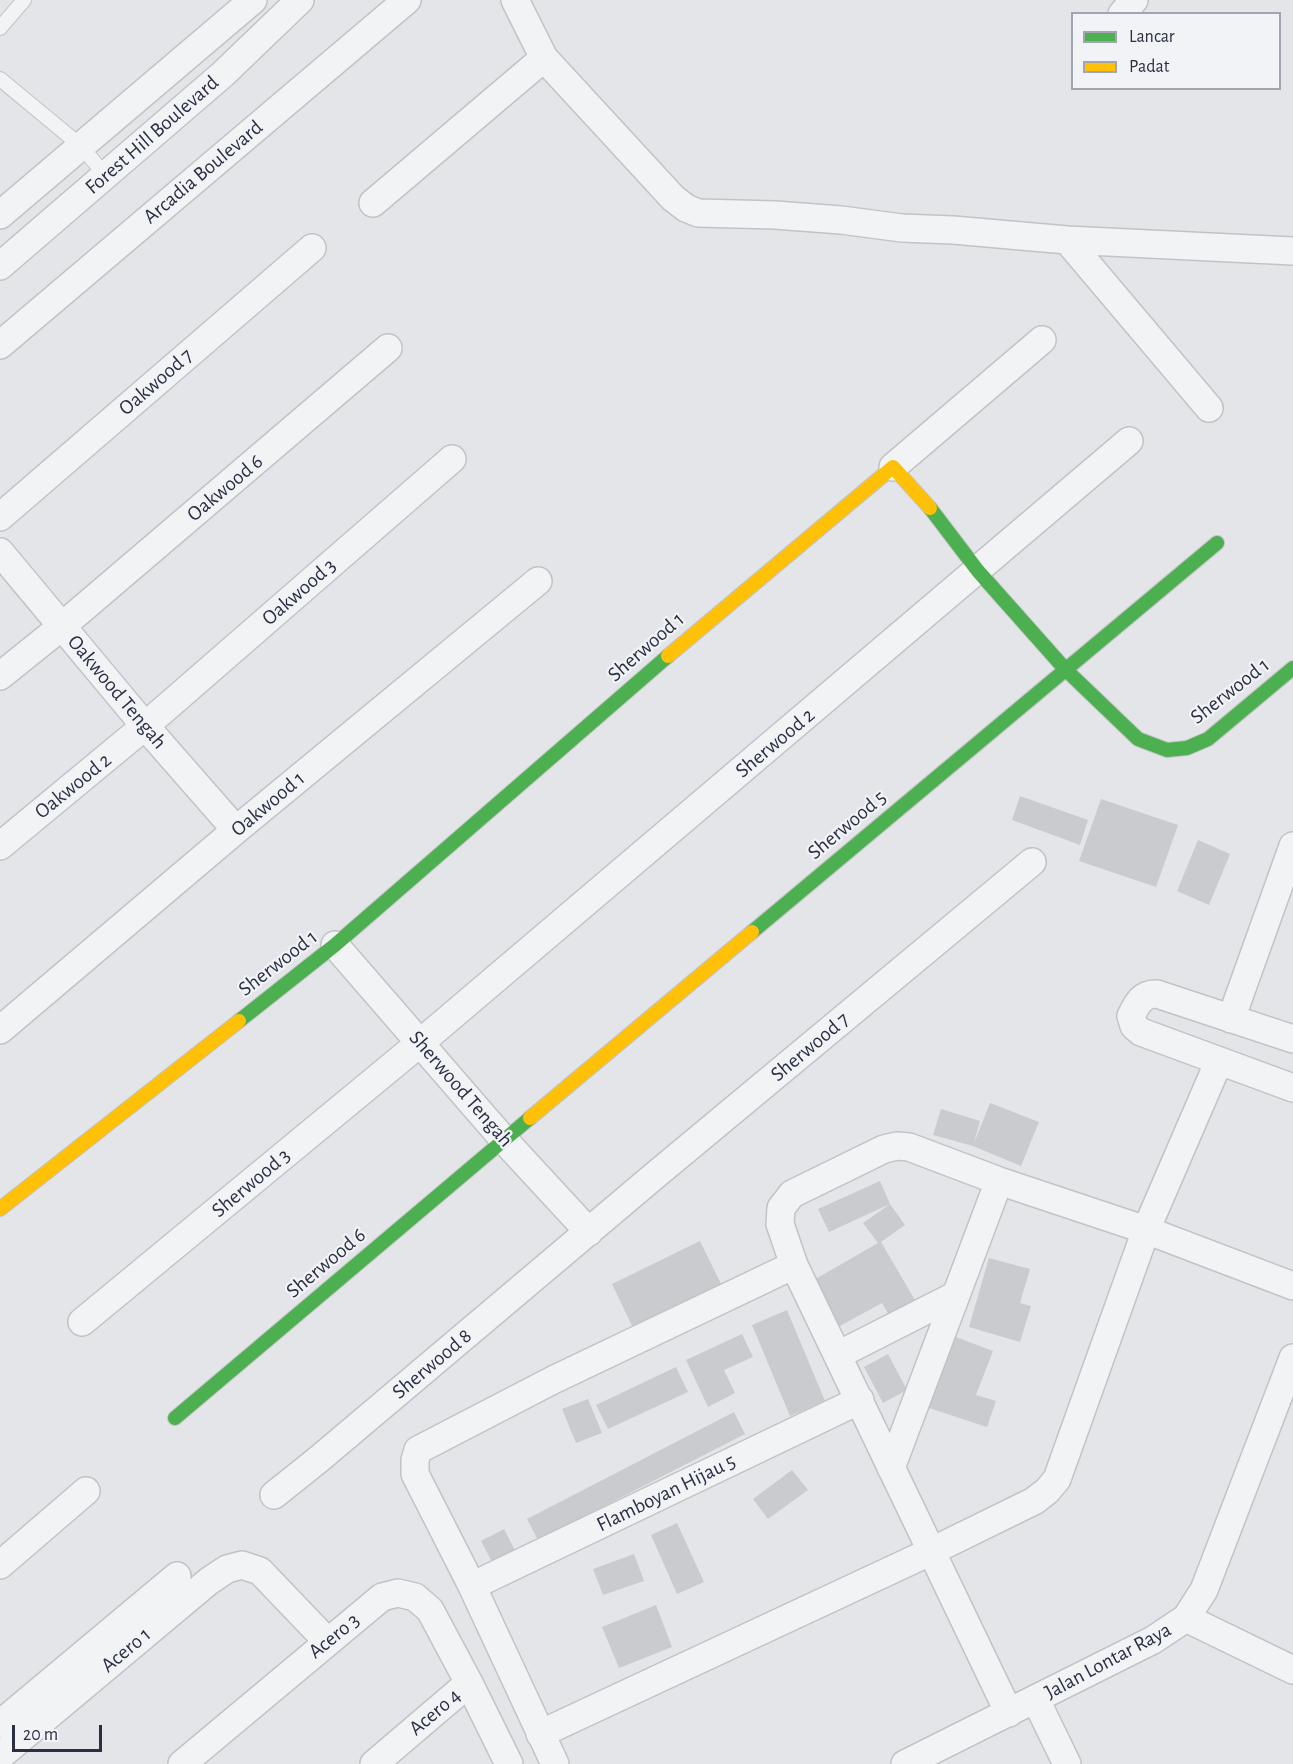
<!DOCTYPE html>
<html>
<head>
<meta charset="utf-8">
<style>
  body { margin:0 }
  #map { position:relative; width:1293px; height:1764px; overflow:hidden; background:#e4e5e8; font-family:"Alegreya Sans",sans-serif }
  canvas { display:block }
  .legend { position:absolute; left:1071px; top:12px; width:210px; height:78px; box-sizing:border-box; background:#f1f3f7; border:2px solid #a1a5af; margin:0; padding:8px 10px; list-style:none; font-size:18px; color:#2a2f42 }
  .legend li { display:flex; align-items:center; gap:12px; height:30px }
  .legend b { width:30px; border:2px solid #a1a5af }
  .scale { position:absolute; left:12px; top:1725px; width:90px; height:27px; box-sizing:border-box; border:3px solid #2a2f42; border-top:0; padding-left:8px; font-size:18px; line-height:21px; white-space:nowrap; color:#2a2f42; -webkit-text-stroke:4px #f1f3f7; paint-order:stroke }
</style>
</head>
<body>
<div id="map">
<canvas width="1293" height="1764"></canvas>
<ul class="legend">
<li><b style="height:8px;background:#4caf50"></b>Lancar</li>
<li><b style="height:8px;background:#ffc107"></b>Padat</li>
</ul>
<div class="scale">20 m</div>
</div>
<script>
const ctx = document.querySelector('canvas').getContext('2d');
ctx.lineJoin = 'round';
function fill(path, color) {
  ctx.fillStyle = color;
  ctx.fill(path, 'evenodd');
}
function stroke(path, color, width, dash) {
  ctx.strokeStyle = color;
  ctx.lineWidth = width;
  ctx.lineCap = dash ? 'butt' : 'round';
  ctx.setLineDash(dash || []);
  ctx.stroke(path);
}
function drawText(font, color, halo, rows, align = 'center') {
  ctx.font = font + ' "Alegreya Sans",sans-serif';
  ctx.lineWidth = 4.5;
  ctx.setLineDash([]);
  ctx.textBaseline = 'middle';
  ctx.strokeStyle = halo;
  ctx.fillStyle = color;
  for (const [text, x, y, turn = 0] of rows) {
    ctx.save();
    ctx.translate(x, y);
    ctx.rotate((+turn || 0) * Math.PI / 180);
    ctx.textAlign = isNaN(turn) ? turn : align;
    if (halo) ctx.strokeText(text, 0, 0);
    ctx.fillText(text, 0, 0);
    ctx.restore();
  }
}
const building = new Path2D(`
  M1020 796 1088 820 1080 845 1012 820Z
  M1101 799 1178 825 1156 887 1079 861Z
  M1198 840 1230 854 1209 905 1177 891Z
  M990 1103 1039 1122 1021 1166 973 1146 933 1135 941 1109 980 1121 974 1143Z
  M880 1181 890 1204 829 1232 818 1209Z
  M890 1204 905 1225 881 1242 915 1300 889 1315 882 1303 838 1327 812 1281 878 1243 863 1223Z
  M700 1241 721 1284 633 1328 612 1284Z
  M989 1258 1030 1269 1020 1303 1031 1306 1020 1342 969 1327Z
  M787 1310 825 1401 790 1416 752 1325Z
  M742 1334 753 1357 724 1370 735 1393 708 1407 686 1360Z
  M953 1336 993 1351 976 1395 996 1401 987 1427 926 1407Z
  M888 1354 907 1390 883 1403 864 1367Z
  M676 1367 688 1392 608 1429 596 1405Z
  M588 1399 602 1433 576 1443 562 1409Z
  M734 1412 745 1434 538 1540 527 1519Z
  M792 1470 808 1490 768 1519 753 1499Z
  M677 1523 704 1582 677 1594 651 1535Z
  M504 1529 519 1558 496 1570 481 1541Z
  M634 1554 644 1581 603 1595 593 1569Z
  M656 1605 672 1647 619 1668 602 1627Z`);
const lane = new Path2D(`
  M0 28 24 0
  M0 79 81 146 105 175`);
const street = new Path2D(`
  M515 0 544 58 673 198 686 208 698 213 775 215 841 220 902 228 953 230 1067 240 1293 251
  M1122 14 1134 0
  M373 203 544 58
  M0 215 253 0
  M1067 240 1209 408
  M0 266 223 74 300 0
  M0 345 407 0
  M893 467 1042 340
  M0 517 312 248
  M0 552 145 726 236 830
  M0 676 61 627 388 348
  M0 846 145 726 452 459
  M335 945 504 1140 589 1232
  M1231 1019 1293 846
  M0 1030 236 830 538 581
  M1293 1039 1157 994C1142 993 1137 1004 1131 1016L1134 1026 1141 1032 1293 1088
  M82 1322 420 1043 1129 441
  M838 1355 956 1295
  M891 1468 999 1181
  M274 1495 319 1459 653 1177 1032 862
  M0 1565 86 1491
  M472 1586 860 1400
  M1186 1618 1293 1670
  M1036 1700 1067 1764
  M1009 1713 794 1265 780 1224 781 1208 792 1194 884 1149 897 1146 909 1147 999 1181 1146 1230 1293 1286
  M0 1724 177 1576
  M540 1734 932 1551 1034 1501 1047 1491 1057 1479 1146 1230 1219 1061
  M0 1756 209 1581 227 1569 242 1565 260 1571 327 1641
  M182 1764 382 1597 398 1593 415 1597 430 1610 469 1683 509 1764
  M374 1764 469 1683
  M555 1764 472 1586 415 1474V1460L418 1450 553 1380 794 1265
  M905 1764 1153 1640 1186 1618 1204 1590 1293 1358`);
const fast = new Path2D(`
  M930 508 978 571 1065 669 1138 739 1167 750 1187 748 1208 739 1293 668
  M752 932 1217 543
  M239 1021 335 945 668 656
  M175 1418 530 1118`);
const slow = new Path2D(`
  M668 656 893 467 930 508
  M530 1118 752 932
  M0 1209 239 1021`);
const streetNames = [
  ["Forest Hill Boulevard",152,135,-41],
  ["Arcadia Boulevard",203,172,-40],
  ["Oakwood 7",156,382,-41],
  ["Oakwood 6",225,488,-40],
  ["Oakwood 3",299,592,-41],
  ["Sherwood 1",646,647,-41],
  ["Sherwood 1",1230,691,-38],
  ["Oakwood Tengah",117,692,50],
  ["Sherwood 2",775,743,-40],
  ["Oakwood 2",73,786,-39],
  ["Oakwood 1",268,804,-40],
  ["Sherwood 5",847,825,-40],
  ["Sherwood 1",278,963,-38],
  ["Sherwood 7",810,1047,-40],
  ["Sherwood Tengah",461,1089,49],
  ["Sherwood 3",251,1183,-40],
  ["Sherwood 6",326,1263,-40],
  ["Sherwood 8",432,1364,-40],
  ["Flamboyan Hijau 5",666,1493,-26],
  ["Acero 3",334,1636,-39],
  ["Acero 1",126,1650,-40],
  ["Jalan Lontar Raya",1108,1661,-28],
  ["Acero 4",435,1712,-40]
];
fill(building, '#cacbcf');
stroke(lane, '#c2c3c6', 16);
stroke(street, '#c2c3c6', 30);
stroke(fast, '#c2c3c6', 16);
stroke(slow, '#c2c3c6', 16);
stroke(lane, '#f2f3f5', 14);
stroke(street, '#f2f3f5', 27);
stroke(fast, '#4caf50', 14);
stroke(slow, '#ffc107', 14);
drawText('21px', '#2a2f42', '#f1f3f7', streetNames);
</script>
</body>
</html>
